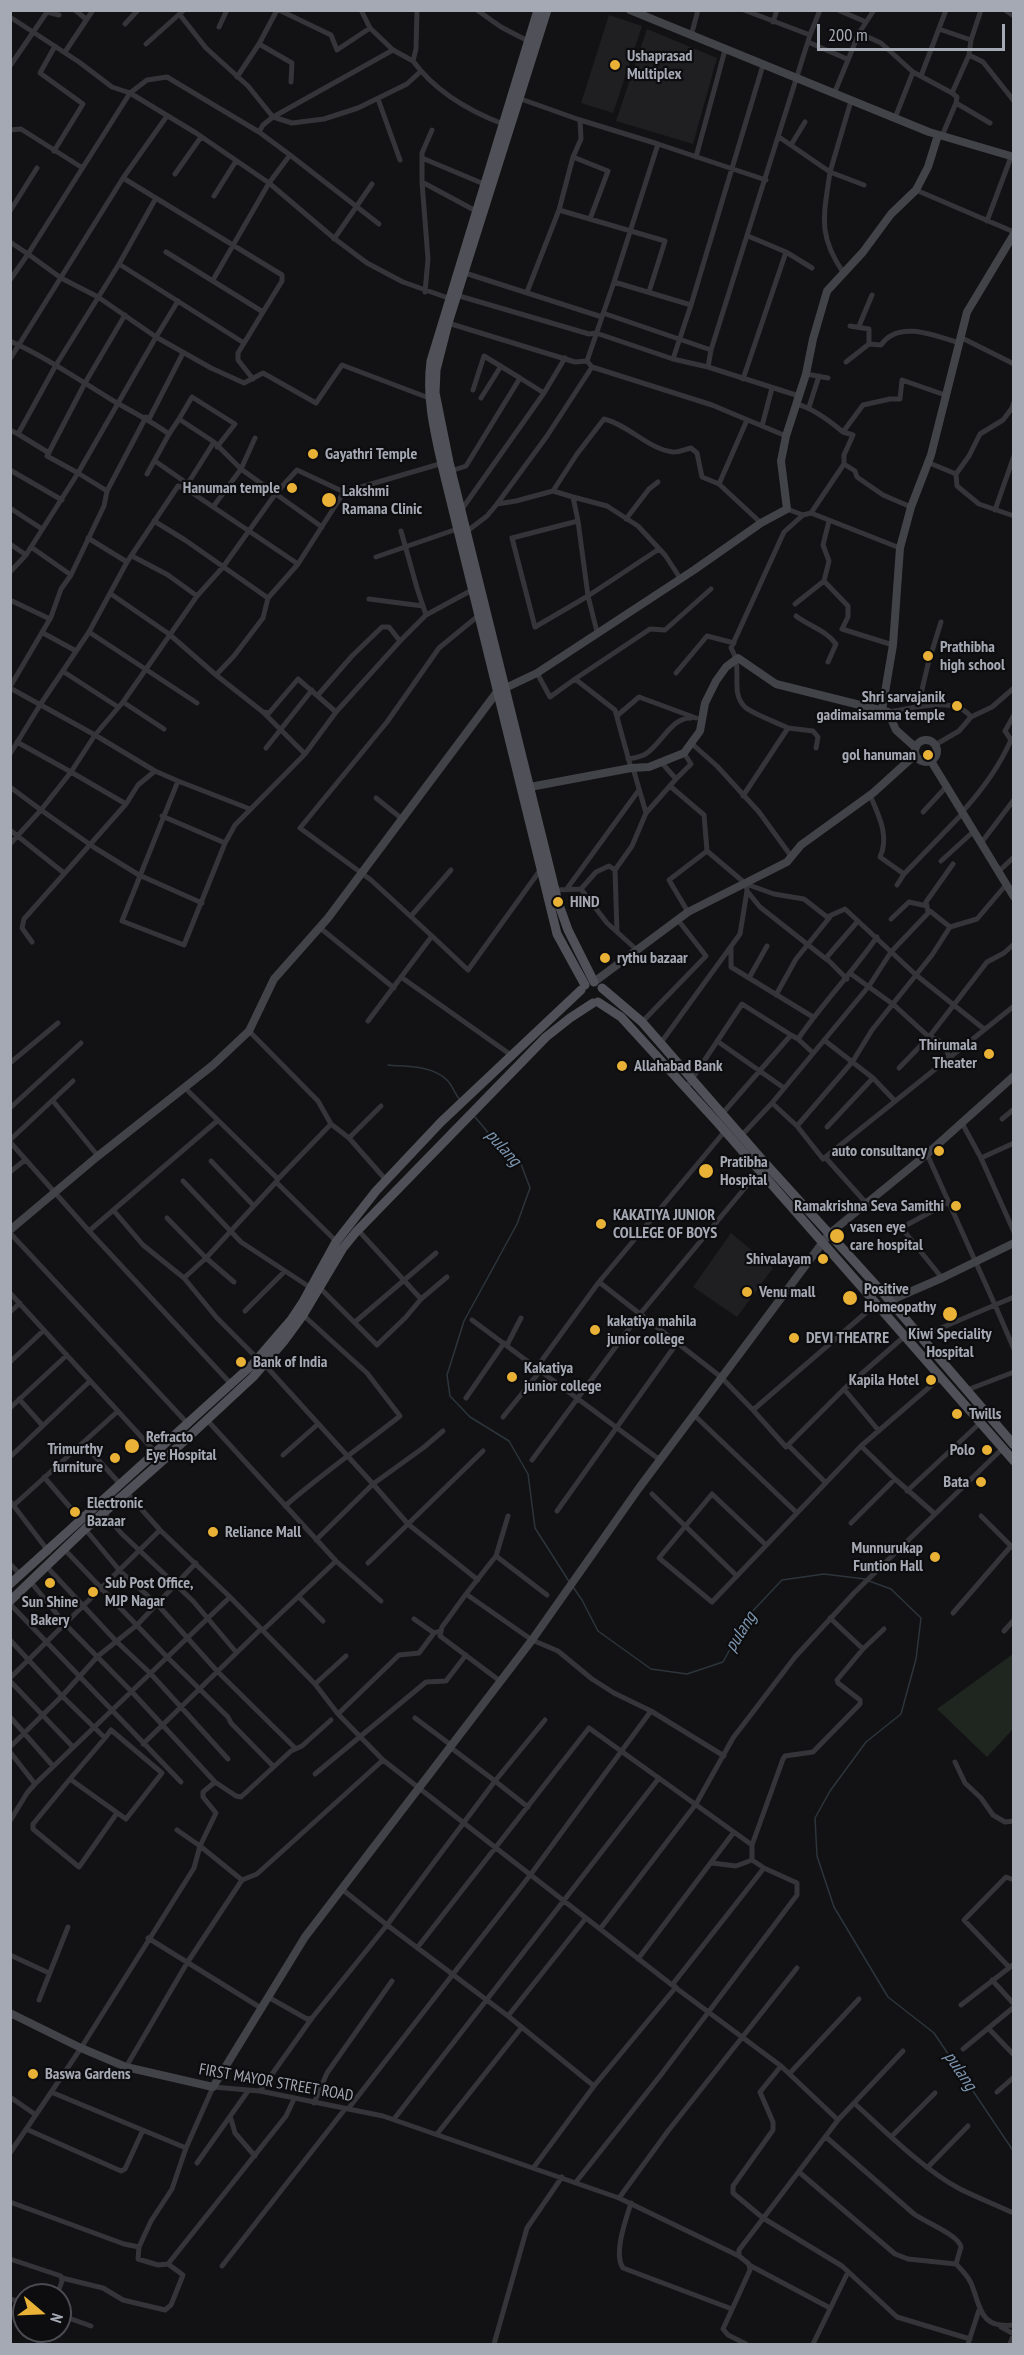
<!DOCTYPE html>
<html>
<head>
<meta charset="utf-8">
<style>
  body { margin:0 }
  #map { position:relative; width:1024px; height:2355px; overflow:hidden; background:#121214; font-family:"PT Sans Narrow",sans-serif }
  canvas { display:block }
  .frame { position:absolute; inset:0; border:12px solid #a5a9b4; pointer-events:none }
  .north { position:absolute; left:12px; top:2283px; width:60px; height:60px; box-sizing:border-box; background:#0d0d0f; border:2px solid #4a4b51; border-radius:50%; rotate:109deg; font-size:16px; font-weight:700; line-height:24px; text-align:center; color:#a5a9b4 }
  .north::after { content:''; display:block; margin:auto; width:21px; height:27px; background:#e9b236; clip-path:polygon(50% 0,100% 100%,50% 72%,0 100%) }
  .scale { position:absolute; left:817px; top:24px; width:188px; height:27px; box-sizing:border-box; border:3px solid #a5a9b4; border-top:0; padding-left:8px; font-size:18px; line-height:21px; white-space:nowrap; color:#a5a9b4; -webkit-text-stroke:4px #0d0d0f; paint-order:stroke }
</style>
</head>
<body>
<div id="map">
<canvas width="1024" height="2355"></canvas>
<div class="frame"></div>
<div class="north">N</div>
<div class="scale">200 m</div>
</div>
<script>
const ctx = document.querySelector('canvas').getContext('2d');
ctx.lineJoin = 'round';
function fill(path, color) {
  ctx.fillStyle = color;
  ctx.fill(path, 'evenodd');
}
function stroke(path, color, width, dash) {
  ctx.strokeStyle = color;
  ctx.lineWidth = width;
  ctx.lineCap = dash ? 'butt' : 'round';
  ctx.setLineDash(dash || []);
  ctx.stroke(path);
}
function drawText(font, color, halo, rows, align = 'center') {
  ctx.font = font + ' "PT Sans Narrow",sans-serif';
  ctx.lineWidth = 4.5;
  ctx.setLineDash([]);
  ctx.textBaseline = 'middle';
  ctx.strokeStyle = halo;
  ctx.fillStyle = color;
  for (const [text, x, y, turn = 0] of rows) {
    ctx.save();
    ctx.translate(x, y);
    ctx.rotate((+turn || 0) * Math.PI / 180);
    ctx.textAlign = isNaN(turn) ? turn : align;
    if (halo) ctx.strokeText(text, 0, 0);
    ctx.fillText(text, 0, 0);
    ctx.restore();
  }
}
const built = new Path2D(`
  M609 15 642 26 613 113 581 103Z
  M647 29 717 58 693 144 616 121Z
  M731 1233 773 1268 737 1317 693 1287Z`);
const green = new Path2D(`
  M1013 1654V1729L987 1757 937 1709Z`);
const stream = new Path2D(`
  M388 1065C408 1067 431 1065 447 1080 452 1085 455 1094 460 1100
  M475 1117 496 1142 521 1164 530 1188 517 1224 464 1321 447 1375 450 1396 470 1417 509 1441 528 1474 535 1528 570 1583
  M869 1581 891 1589 921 1618 916 1659 901 1714 866 1742 830 1791 815 1818 817 1856 834 1907 888 1997 934 2033 1014 2152
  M573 1587 582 1600 598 1631 651 1669 687 1674 723 1662 748 1616 782 1580 824 1574 865 1579`);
const street = new Path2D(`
  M75 10 86 19
  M277 10 259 44 292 63 291 82
  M279 10 331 35 337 50 370 28 393 50
  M361 10 370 28
  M417 10 416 49 413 61C435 91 469 111 503 124
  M477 10 501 27 528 41
  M744 10 810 35
  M838 10 866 22
  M981 10 971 40 969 55 952 93 957 97 956 103 990 123
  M1005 10 1014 16
  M180 15 206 48 248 86 273 117 292 123 324 119 358 108 407 84 421 71
  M10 17 79 62 112 87 130 93 196 133 269 183 335 239 367 263 403 282 451 299
  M773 22 777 10
  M125 24 138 10
  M219 27 227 10
  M939 29 971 40
  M859 33 874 10
  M691 36 698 10
  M808 42 847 59
  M146 44 184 10
  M65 52 93 10
  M969 55 983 62 1014 101
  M10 66 47 12 59 15
  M921 76 946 10
  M237 77 259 44
  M834 94 859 33 881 43 913 72
  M378 99 400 160
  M521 99 580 120 658 144
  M895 118 913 72 952 93
  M10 130 21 129 81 167
  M259 132 263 125 273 117 393 50 413 61
  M942 136 956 103
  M779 137 830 172 851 101
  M791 145 805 122
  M54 151 83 104 40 73 55 46
  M290 155 379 224
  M573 157 608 171 590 219
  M696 157 725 50
  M422 158 484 184
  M175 174 201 137
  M123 178 282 275V281L238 353V360L253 379
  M422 182V153L432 130
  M916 190 1014 232
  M214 196 236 161
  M559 210 665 241 649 292
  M10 211 37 168
  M987 221 1011 157
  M748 236 786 252
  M334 239 372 184
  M10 242 28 254 10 280
  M166 252 263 312
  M119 264 156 198
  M843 272C817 234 824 215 830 172L864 185
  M465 273 602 317 614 282 691 305 673 359
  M614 282 658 144 766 180
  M425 292 428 259 422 182 476 211
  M527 292 559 210 573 157 581 139 580 120
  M456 295 589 334 596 333 673 359 708 367 799 396
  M178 301 156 337 211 368 244 383 263 373 316 403 342 365 429 398
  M691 305 763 65
  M603 313 711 350 708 367
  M448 323 575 362 587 361 592 367 712 405 786 436
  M850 326 869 329V344
  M859 326 872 295
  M960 337 1014 364
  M10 341C46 357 79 380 112 400 132 412 150 420 169 434L179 419 214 442 241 469 322 527
  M711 350 810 35 820 10
  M10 359 123 178 167 116
  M587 361 602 317
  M846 362 869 344 881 345C898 320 934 335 959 343
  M806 374 828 378
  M743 379 786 252 812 268
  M473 390 484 356 520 378
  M481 398 501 366
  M796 404C811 407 831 422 843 432L863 405 890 399H900L902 380 945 395
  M809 407 819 376
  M149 419 183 353
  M179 419 192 397 235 424 217 447
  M762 426 772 388
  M10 430 18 434 56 365 119 264 244 343
  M18 434 49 453
  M155 461 188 484
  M927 462 956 474 957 486 979 504 1014 516
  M844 464 855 471 857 477 883 495 911 507
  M10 470 62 500
  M451 471 466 466 520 378 544 393
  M147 474 169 434
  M956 474 969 456 980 434 1003 420 1012 408 1014 402
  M719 484 761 523
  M185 488 214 442
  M107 491 146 417
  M553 491 573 497
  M497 504 516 501 553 491 577 454 604 419C629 425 648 449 673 452 679 453 685 449 691 448L697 453 702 477 719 484 747 420
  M213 507 241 469 255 438
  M10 508 42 529
  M462 509 544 393 565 358
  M787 509 803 515 811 513 900 548
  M995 510 1014 456
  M811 513 844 464V455L853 435 843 432
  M626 519 649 489 658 482
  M154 521 185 540 268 598 298 564
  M578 521 573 497 607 506 638 526 665 555 680 578
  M829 521 823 545 829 561 824 581 848 606V617L842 629 893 645
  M401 531 417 588 426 615
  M466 532 487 516 497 504 547 436 592 367
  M88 538 127 562
  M10 544 26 555
  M31 547 71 575
  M132 556 168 575 197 596
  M376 557 457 529
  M10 572 26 555 78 473 47 456 85 383 125 315
  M111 594 169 634 216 675
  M268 598 263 618 234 656 216 675 263 712 305 754
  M369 599 423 606
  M10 600 50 619
  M795 604 824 581
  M796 616C809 626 827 631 836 644L828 662
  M89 632 197 703
  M597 632 588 596 578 521 512 538 535 627 588 596 659 549
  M43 633 76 651
  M64 672 118 707
  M537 673 550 697 575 679
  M676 673 707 636 734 643
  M10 687 51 617 61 589 71 575 104 506 107 491 78 473 156 337 98 297 61 278 28 254 130 93 147 80 167 77 259 132 290 155 269 183 213 280
  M10 688 95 735 123 702 197 596 223 567 276 493 297 470 344 492 443 463
  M318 695 352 656 382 627H389L400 641
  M123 702 164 729
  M918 707 928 664 941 622
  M263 712 269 713 298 679 336 712
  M888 712C911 709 954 695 971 717
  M618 715 639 697 696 718
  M788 728 813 731 818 737 816 748
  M17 742 71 772 41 810 95 848 139 875 202 903
  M691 743 717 766 759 812 791 856
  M935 745 959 731 971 717 992 707 1014 688
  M266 748 312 690
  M10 754 40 705 89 632 127 562 178 486 185 488 298 564 344 492
  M628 759C634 758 642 757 647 753 661 744 672 717 691 718
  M631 768 615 710 575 679 650 629 665 630 711 589
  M676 779 691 764 684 753
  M670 786 704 815 707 851 669 880 688 912
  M10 787 41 810 10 844
  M870 795C878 814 890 836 880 857L904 874 897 885
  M743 796 788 728C778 723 751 713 745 707 729 692 744 668 731 648L784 532 803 515
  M376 798 401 818
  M126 804 71 772 95 735 155 771
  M250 809 178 781 122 921 184 945 225 843 235 825 305 754 336 712 400 641 426 615 472 590
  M963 811C983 789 999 767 1011 740L1005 731 1014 715
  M923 812 947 786
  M646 813 676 779 661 762
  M162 816 225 843
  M10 830 64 873
  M981 843 1013 801
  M707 851 746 884 774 894 804 899 827 917 845 909 916 975 984 1029
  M941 861 974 831
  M615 870 632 846 646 813 633 768
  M998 872 1014 857
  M904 874 963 813
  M1005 886 977 919 950 927 932 955 872 1030 853 1061 797 1126 823 1159 1014 1006
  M581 889 596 872 609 866 615 870 617 932
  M556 890 581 889 607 923 637 950
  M566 890 639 790
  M747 891 760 907 826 959
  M928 912 926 902 953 864
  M411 916 451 870
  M891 919 909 902 927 906
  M319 927 394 988
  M432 936 371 880 300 828 387 722 439 648 478 616
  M32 942 22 928 24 919 126 804 138 785 155 771 178 781
  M731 948V967L813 1017
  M851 974 894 1005 929 1037C941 1039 946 1047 949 1057
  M401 977 511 1055
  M749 978 767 946
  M847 979 826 958 858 921
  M776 995 796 959 830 917
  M368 1021 432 936 468 970 541 869
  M642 1022 706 956 678 920
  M249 1031 318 1101 331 1124
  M798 1039 813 1053
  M824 1040 873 1078 895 1101
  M717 1041 784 1088
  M660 1044 740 934 747 891 746 884
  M10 1063 58 1023
  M899 1068 929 1037 987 962 1004 953 1014 944
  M185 1088 278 1179 276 1182 338 1243
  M686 1088 742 1004 791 1035
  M53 1101 98 1156
  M772 1103 797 1126
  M381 1106 349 1138 386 1180
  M10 1108 81 1043
  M722 1114 791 1035 798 1039C822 1004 852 973 877 937
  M1002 1119 1014 1109
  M962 1123 981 1158 1014 1232
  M827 1127 873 1078
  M742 1135 772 1103 869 986 891 952 930 911 950 927
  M10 1140 73 1081
  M10 1142 89 1231 231 1384
  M825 1157 867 1204
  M981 1158 1014 1143
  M211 1161 254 1206
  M10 1172 25 1160
  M278 1179 331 1124 349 1138
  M183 1181 241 1242 311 1288
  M114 1211 143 1245 184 1278 217 1318 258 1359
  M167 1218 206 1258 234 1282
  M358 1230 421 1299
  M89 1231 217 1121
  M10 1233 189 1425
  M184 1278 206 1258 276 1182
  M942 1278 904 1231 903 1227 949 1202
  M599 1282 721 1377 753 1410
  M320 1288 377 1345 406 1317 421 1299 447 1277
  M10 1293 157 1454
  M1014 1297 995 1305 1014 1349
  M876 1304 753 1410 786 1447 844 1389 906 1335
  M245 1311 284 1272
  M10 1312 20 1303
  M472 1320 660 1460
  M355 1322 436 1253
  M920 1337 995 1305 927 1154
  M507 1345 521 1318
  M10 1362 44 1330
  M264 1364 373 1484 316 1540
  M537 1367 599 1282 725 1131
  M844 1389 879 1431
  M967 1390 1014 1372
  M466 1398 504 1343
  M19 1399 43 1426
  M10 1408 67 1355
  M694 1415 797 1513
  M503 1417 541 1370
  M207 1420 336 1561 263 1630
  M443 1431 423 1448 373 1484 408 1524 478 1580
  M83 1443 121 1485
  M788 1445 826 1483
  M283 1455 318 1424
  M10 1457 90 1381
  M532 1460 640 1314 759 1171
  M44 1477 81 1520
  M895 1479 861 1446 941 1377
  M907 1491 980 1423
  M127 1493 160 1530 230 1597 315 1684 338 1714 383 1760 672 1985 781 2066 838 2120
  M652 1494 737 1576
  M10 1501 49 1552
  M14 1505 118 1411
  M285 1506C322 1474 362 1446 400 1416L367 1373 303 1315
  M557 1511 677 1343
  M104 1513 121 1533 193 1601 236 1652
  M508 1516 496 1556 547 1595
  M981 1516 1012 1547
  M851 1523 895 1479 935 1514
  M85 1529 120 1571 157 1604 217 1671 295 1748
  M766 1545 712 1494 659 1558 712 1602 861 1446
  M64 1549 168 1658 228 1717 231 1723 273 1766
  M496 1556 466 1594 532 1640 558 1651 592 1679 614 1693 651 1711 724 1756
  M336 1561 381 1601
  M368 1563 483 1451
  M10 1564 21 1575
  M46 1566 116 1641 151 1674 228 1759
  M30 1581 65 1624 132 1692 215 1782 236 1796 241 1797 291 1751 302 1746 331 1720
  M466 1594 442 1627 440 1636 500 1681
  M299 1597 323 1621
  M10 1604 181 1782
  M953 1613 1011 1546
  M414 1619 434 1633
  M1004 1631 1014 1620
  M10 1640 62 1696 105 1738 111 1730 162 1773 126 1819 70 1779 105 1738
  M863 1649 884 1629
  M10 1678 160 1530
  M10 1681 73 1747
  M315 1684 346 1656
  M338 1714 399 1655 419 1653 434 1633 440 1631
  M10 1717 53 1766
  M415 1718 451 1745
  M143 1744 261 1629
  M10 1747 62 1696 98 1656 137 1625 196 1563
  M10 1752 35 1784
  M955 1762 965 1783 981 1798 993 1815 1005 1822 1014 1821
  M315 1774 426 1682 446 1681 466 1655
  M70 1779 33 1824V1829L79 1867 117 1813
  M528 1807 495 1781 545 1720
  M10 1821 27 1793 35 1784 230 1597
  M177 1830 200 1846 242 1880 257 1874 383 1760
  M712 1863 736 1866 752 1860
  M764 1868 752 1860V1845L783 1759 785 1756 813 1752 860 1704V1700L838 1683 837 1680 863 1649 830 1618
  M343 1890 387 1925 495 1781 450 1747
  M600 1929 696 1804 733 1738 795 1657 854 1593 1004 1447
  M148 1938 261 2008
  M417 1948 589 1728 752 1845
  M10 1955 49 1973
  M638 1959 734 1832
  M1009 1967 964 1920 1006 1877 1014 1880
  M992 1980 1014 2004
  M268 1997 307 2019 312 2018 387 1925 508 2016
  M39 2000 68 1927
  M961 2005 1014 1964
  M989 2029 1014 2055
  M963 2049 1014 2007
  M781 2066 760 2092 773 2122V2130L733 2186V2193L763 2218 842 2266 897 2317 970 2339
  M126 2067 187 1963 242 1880
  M790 2073 859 1999
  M594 2086 676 1987
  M260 2091 312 2018
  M51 2092 186 2148
  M997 2092 1014 2077
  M10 2097 36 2115
  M294 2099 286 2116 168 2264 158 2265 138 2259 139 2247 151 2221 172 2189 186 2148 213 2087 260 2091 383 2116 619 2198 739 2256
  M314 2103 327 2073 392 1981
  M854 2103C884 2130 924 2170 960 2189 976 2197 994 2204 1011 2212
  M348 2109 531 1874 651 1711
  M231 2119 235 2133 255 2156
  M394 2119 659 1778
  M26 2129 121 2171 125 2169 143 2130
  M437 2134 522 2027
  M826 2137 914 2214C925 2222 959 2235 961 2247L956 2264
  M891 2137 935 2093
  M10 2153 81 2048 194 1868 200 1846 216 1813 203 1797V1792L215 1782
  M197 2163 248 2091
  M534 2167 594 2086 508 2016 586 1918
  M928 2167 968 2126
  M799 2172 895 2254 908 2259 956 2264C962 2270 968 2276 971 2283 981 2307 979 2329 1014 2325
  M576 2182 660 2076 797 1895V1883L764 1868 672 1985
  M619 2198 668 2131 797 1968
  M10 2202 124 2244 139 2247
  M631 2203C626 2219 613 2254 623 2268L732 2309
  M10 2259 61 2276 62 2281 57 2295
  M222 2266 345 2109
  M751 2266 830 2308
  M62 2278 103 2288 123 2300 165 2310 171 2305 183 2275 168 2264
  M10 2299 24 2303
  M60 2315 91 2326
  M1001 2327 1014 2334 1010 2344
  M38 2344 43 2331
  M494 2344 527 2228 562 2177
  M746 2344 728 2335 723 2329 750 2270 749 2264 739 2256V2250L838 2120 903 2051
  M813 2344 848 2272
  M968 2344 979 2310`);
const secondary = new Path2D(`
  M630 10 929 132 1014 157
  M882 710 893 645 900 548 911 507 931 455 967 312 1014 234
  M915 751a11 11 0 1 1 22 0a11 11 0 1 1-22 0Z
  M931 761 1014 897
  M530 787 631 768 649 767 684 753 700 731 705 703 716 681 726 667 738 658 776 684 888 712 896 730 915 747
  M594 982 688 912 787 862 801 845 873 793 915 755
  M10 1230 98 1156 213 1065 249 1031 274 979 328 918 497 692 537 673 694 570 761 523 787 509 781 461 786 436 806 374 813 339 827 291 863 252 891 214 916 190 928 167 938 135
  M889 1301 942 1278 1014 1243
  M10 2013 81 2048 126 2067 213 2087 305 1937 532 1640 639 1488 829 1234 927 1154 1014 1076`);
const primary = new Path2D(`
  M538 10 431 361C426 398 435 433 443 469L557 934 585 985
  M547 10 448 323 436 370 435 393 449 462 558 902 568 930 594 982
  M602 988 642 1022 765 1163 883 1293 1014 1445
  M598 1002 621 1017 717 1122 1014 1461
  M10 1584 253 1364 291 1320 303 1302 336 1242 376 1191 441 1122 581 990
  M10 1601 85 1529 169 1455 253 1377 284 1341 303 1315 343 1248 356 1232 546 1037 570 1018 593 1003`);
const markers = [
  [615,65,6,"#e9b236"],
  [313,454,6,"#e9b236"],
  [292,488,6,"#e9b236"],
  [329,500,8,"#e9b236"],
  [928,656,6,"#e9b236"],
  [957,706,6,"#e9b236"],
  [928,755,6,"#e9b236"],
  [558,902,6,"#e9b236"],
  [605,958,6,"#e9b236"],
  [989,1054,6,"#e9b236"],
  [622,1066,6,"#e9b236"],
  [939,1151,6,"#e9b236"],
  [706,1171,8,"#e9b236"],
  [956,1206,6,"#e9b236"],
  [601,1224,6,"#e9b236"],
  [837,1236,8,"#e9b236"],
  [823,1259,6,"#e9b236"],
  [747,1292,6,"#e9b236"],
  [850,1298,8,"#e9b236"],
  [950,1314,8,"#e9b236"],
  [595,1330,6,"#e9b236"],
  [794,1338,6,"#e9b236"],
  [241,1362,6,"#e9b236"],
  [512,1377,6,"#e9b236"],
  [931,1380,6,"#e9b236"],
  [957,1414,6,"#e9b236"],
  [132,1446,8,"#e9b236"],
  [987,1450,6,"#e9b236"],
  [115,1458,6,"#e9b236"],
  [981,1482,6,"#e9b236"],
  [75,1512,6,"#e9b236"],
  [213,1532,6,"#e9b236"],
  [935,1557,6,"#e9b236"],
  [50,1583,6,"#e9b236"],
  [93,1592,6,"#e9b236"],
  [33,2074,6,"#e9b236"]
];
const poiNames = [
  ["Ushaprasad",627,56],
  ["Multiplex",627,74],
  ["Gayathri Temple",325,454],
  ["Hanuman temple",280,488,"right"],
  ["Lakshmi",342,491],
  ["Ramana Clinic",342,509],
  ["Prathibha",940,647],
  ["high school",940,665],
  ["Shri sarvajanik",945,697,"right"],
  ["gadimaisamma temple",945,715,"right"],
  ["gol hanuman",916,755,"right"],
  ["HIND",570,902],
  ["rythu bazaar",617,958],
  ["Thirumala",977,1045,"right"],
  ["Theater",977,1063,"right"],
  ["Allahabad Bank",634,1066],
  ["auto consultancy",927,1151,"right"],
  ["Pratibha",720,1162],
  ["Hospital",720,1180],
  ["Ramakrishna Seva Samithi",944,1206,"right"],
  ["KAKATIYA JUNIOR",613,1215],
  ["COLLEGE OF BOYS",613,1233],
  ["vasen eye",850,1227],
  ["care hospital",850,1245],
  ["Shivalayam",811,1259,"right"],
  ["Positive",864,1289],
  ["Homeopathy",864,1307],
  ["Venu mall",759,1292],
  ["kakatiya mahila",607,1321],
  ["junior college",607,1339],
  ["Kiwi Speciality",950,1334,"center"],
  ["Hospital",950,1352,"center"],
  ["DEVI THEATRE",806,1338],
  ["Bank of India",253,1362],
  ["Kakatiya",524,1368],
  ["junior college",524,1386],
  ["Kapila Hotel",919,1380,"right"],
  ["Twills",969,1414],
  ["Refracto",146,1437],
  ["Eye Hospital",146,1455],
  ["Trimurthy",103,1449,"right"],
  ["furniture",103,1467,"right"],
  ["Polo",975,1450,"right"],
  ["Bata",969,1482,"right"],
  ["Electronic",87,1503],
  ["Bazaar",87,1521],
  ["Reliance Mall",225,1532],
  ["Munnurukap",923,1548,"right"],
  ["Funtion Hall",923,1566,"right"],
  ["Sub Post Office,",105,1583],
  ["MJP Nagar",105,1601],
  ["Sun Shine",50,1602,"center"],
  ["Bakery",50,1620,"center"],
  ["Baswa Gardens",45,2074]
];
const streetNames = [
  ["FIRST MAYOR STREET ROAD",276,2083,10]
];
const waterNames = [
  ["pulang",503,1148,48],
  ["pulang",741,1632,-58],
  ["pulang",960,2071,56]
];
fill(built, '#1f1e21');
fill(green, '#1f2620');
stroke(stream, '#2c353c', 1.5);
stroke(street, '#343439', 5);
stroke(secondary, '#424349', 8);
stroke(primary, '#505158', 9);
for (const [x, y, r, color] of markers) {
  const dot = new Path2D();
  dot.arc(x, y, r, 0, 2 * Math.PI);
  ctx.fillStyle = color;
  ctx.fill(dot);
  stroke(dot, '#0d0d0f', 2);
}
drawText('bold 16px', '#a5a9b4', '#0d0d0f', poiNames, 'left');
drawText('16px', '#a5a9b4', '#0d0d0f', streetNames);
drawText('italic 18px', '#7d95ae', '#0d0d0f', waterNames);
</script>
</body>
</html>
